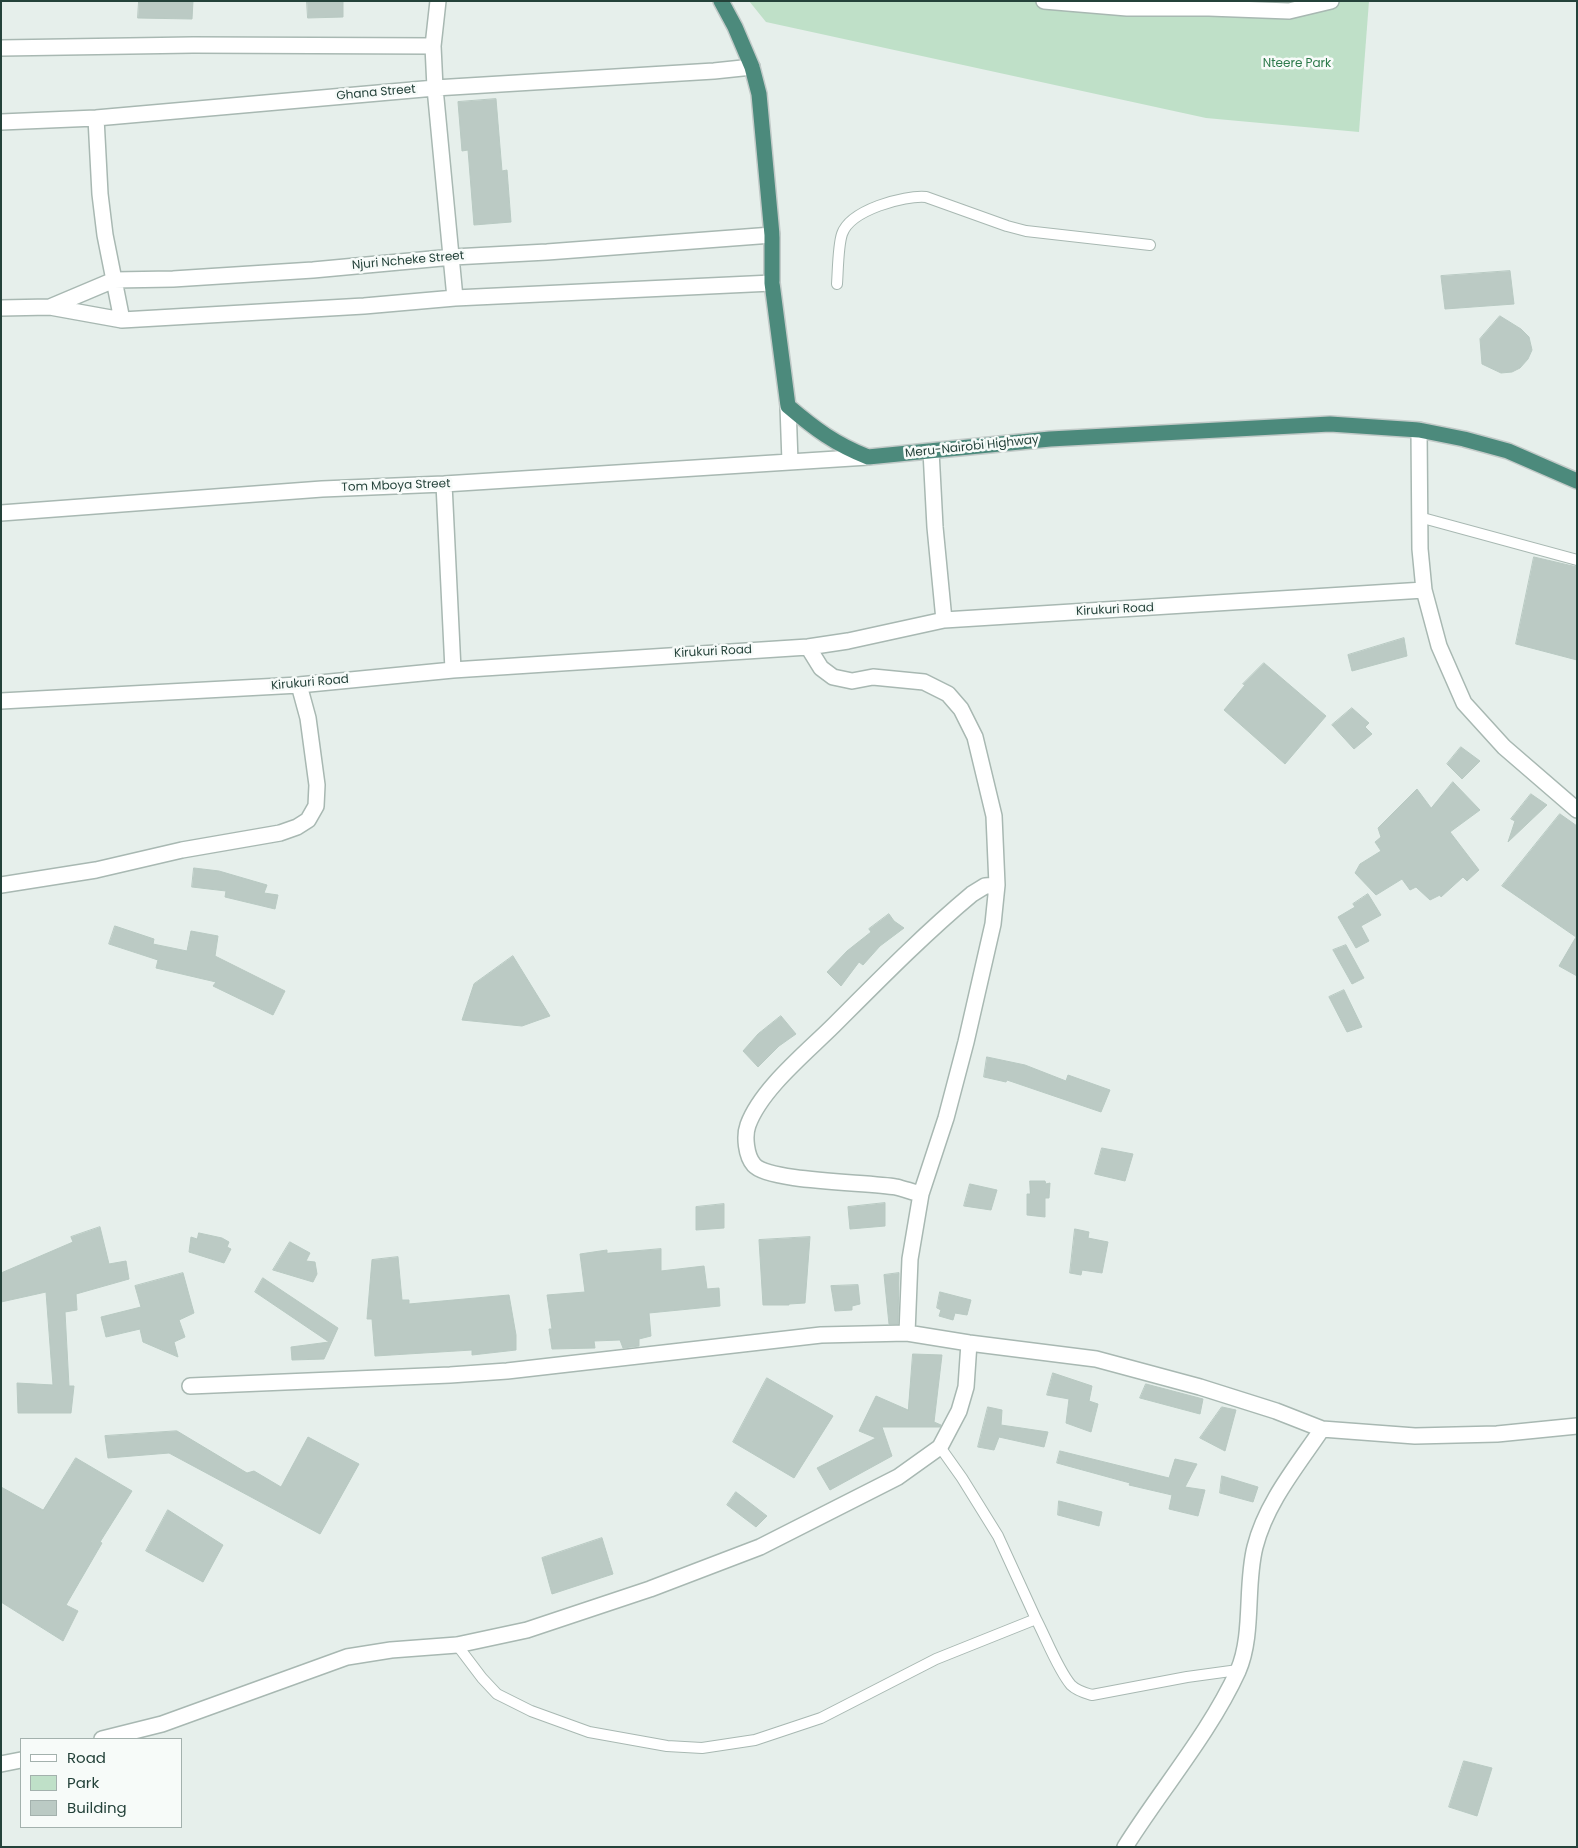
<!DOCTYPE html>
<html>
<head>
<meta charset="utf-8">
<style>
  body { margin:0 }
  #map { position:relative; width:1578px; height:1848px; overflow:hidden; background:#e6efeb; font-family:Poppins,sans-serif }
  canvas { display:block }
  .frame { position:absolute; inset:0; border:2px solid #24423a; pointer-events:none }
  .legend { position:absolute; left:20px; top:1738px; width:162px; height:90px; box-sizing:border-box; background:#f7fbf9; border:1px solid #a3b1ad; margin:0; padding:6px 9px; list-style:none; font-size:15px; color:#24423a }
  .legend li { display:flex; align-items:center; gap:10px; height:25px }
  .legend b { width:25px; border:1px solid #a3b1ad }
</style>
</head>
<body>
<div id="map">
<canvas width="1578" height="1848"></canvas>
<div class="frame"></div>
<ul class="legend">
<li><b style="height:6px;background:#fff"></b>Road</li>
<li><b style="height:14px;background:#bfe0c8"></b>Park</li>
<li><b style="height:14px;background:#bbcac4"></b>Building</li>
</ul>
</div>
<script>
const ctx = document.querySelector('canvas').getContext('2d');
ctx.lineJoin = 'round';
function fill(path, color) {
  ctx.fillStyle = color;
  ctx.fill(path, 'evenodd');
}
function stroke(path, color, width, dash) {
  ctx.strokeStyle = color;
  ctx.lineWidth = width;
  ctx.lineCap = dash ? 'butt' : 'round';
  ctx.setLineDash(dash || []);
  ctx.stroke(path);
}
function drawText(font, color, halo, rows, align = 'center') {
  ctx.font = font + ' Poppins,sans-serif';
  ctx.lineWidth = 5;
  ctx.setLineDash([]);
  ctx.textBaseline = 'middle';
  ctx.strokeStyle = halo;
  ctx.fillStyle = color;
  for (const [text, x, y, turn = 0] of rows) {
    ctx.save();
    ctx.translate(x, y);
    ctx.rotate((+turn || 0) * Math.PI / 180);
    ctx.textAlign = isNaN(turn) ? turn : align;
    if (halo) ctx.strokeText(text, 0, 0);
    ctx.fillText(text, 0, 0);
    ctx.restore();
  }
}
const green = new Path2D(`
  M749 1H1369L1359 132 1206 118 766 22Z`);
const building = new Path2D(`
  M139 1H193L192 19 138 18Z
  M307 1H343V17L308 18Z
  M496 99 502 171 507 170 511 222 474 225 468 150 462 151 458 102Z
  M1510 271 1514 304 1445 309 1441 276Z
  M1500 316 1521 329 1529 337 1532 350 1528 359 1520 368 1512 372 1501 373 1482 364 1480 339Z
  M1534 557 1577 567V660L1516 644Z
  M1404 638 1407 656 1352 671 1348 655Z
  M1264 663 1326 716 1285 764 1224 710 1245 685 1243 684Z
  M1352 708 1369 723 1365 727 1372 734 1354 749 1332 725Z
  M1461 747 1480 761 1462 779 1447 764Z
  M1453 782 1480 810 1450 832 1479 870 1467 881 1463 877 1441 897 1440 895 1430 900 1416 887 1410 890 1402 879 1376 895 1355 873 1360 864 1381 851 1375 842 1381 837 1378 828 1417 789 1431 808Z
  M1531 794 1547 805 1508 842 1515 821 1511 819Z
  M1560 814 1577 826V976L1559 966 1576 937 1502 886Z
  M194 868 219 871 267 885 264 893 278 895 275 909 225 897 226 891 192 887Z
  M1368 894 1381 915 1361 926 1369 941 1356 948 1338 917 1355 907 1353 904Z
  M889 914 894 921 904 928 880 946 863 965 859 962 841 986 827 972 847 951 871 932 869 929Z
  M115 926 154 939 153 944 187 951 191 931 218 936 215 956 285 991 273 1015 213 986 216 982 156 968 158 960 109 944Z
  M1346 945 1364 978 1352 984 1333 950Z
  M513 956 550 1016 522 1026 462 1020 474 984Z
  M1344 990 1362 1027 1347 1032 1329 997Z
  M781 1016 796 1034 779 1046 758 1067 743 1051 758 1034Z
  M987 1057 1025 1065 1066 1081 1068 1075 1110 1090 1101 1112 1007 1080 1006 1082 984 1077Z
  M1102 1148 1133 1154 1125 1181 1095 1174Z
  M1030 1181H1045L1046 1184 1050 1183 1049 1198H1045V1217L1027 1215V1194H1030Z
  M970 1184 997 1190 991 1210 964 1206Z
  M885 1203V1226L850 1229 848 1207Z
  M724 1204V1228L696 1230V1207Z
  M100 1227 109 1264 126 1261 129 1279 76 1294 77 1310 65 1312 69 1386H74L71 1413H18L17 1383 53 1385 46 1292 1 1302V1273L73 1242 71 1237Z
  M1075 1229 1089 1232 1088 1238 1108 1242 1102 1273 1082 1270 1081 1275 1070 1273Z
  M199 1233 222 1238 229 1242 227 1247 231 1249 224 1263 189 1252 191 1237 197 1239Z
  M810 1237 805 1303 789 1304V1305H763L759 1240Z
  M290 1242 310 1253 306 1261 315 1262 317 1274 313 1282 273 1270Z
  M661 1249V1271L704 1266 707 1289 719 1288 720 1306 649 1313 651 1336 639 1339V1346L623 1348 620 1340 594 1341 595 1348 552 1349 549 1329H552L547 1295 585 1292 580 1254 607 1250V1253Z
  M398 1257 402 1300H409V1304L509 1295 516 1335V1350L472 1355V1350L375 1356 372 1319H367L372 1260Z
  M183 1273 194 1313 179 1320 185 1337 174 1342 178 1357 143 1342 140 1329 106 1337 101 1317 141 1307 135 1286Z
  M899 1273 898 1324H889L884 1275Z
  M263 1278 338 1328 324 1359 292 1360 291 1347 329 1342 255 1292Z
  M858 1285 860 1304 852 1306V1310L835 1311 831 1286Z
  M940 1292 971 1300 967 1315 955 1313 953 1320 939 1316 941 1310 937 1308Z
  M913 1354 942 1355 934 1422 941 1425 940 1427H882L892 1456 830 1490 817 1468 876 1438 859 1431 876 1396 908 1410Z
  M1053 1373 1092 1386 1089 1401 1098 1404 1091 1432 1066 1423 1069 1399 1047 1395Z
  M767 1378 833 1416 794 1478 733 1442Z
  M1146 1384 1203 1399 1200 1414 1140 1398Z
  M988 1407 1002 1410 1001 1425 1048 1432 1044 1447 999 1437 994 1450 978 1447Z
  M1222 1407 1236 1410 1225 1451 1200 1438Z
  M177 1431 247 1473 254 1471 281 1487 308 1437 359 1464 320 1534 169 1453 108 1458 105 1436Z
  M1060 1451 1169 1478 1175 1459 1197 1464 1185 1487 1205 1490 1198 1516 1169 1509 1172 1495 1129 1485 1130 1483 1057 1463Z
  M76 1458 132 1491 100 1542 102 1543 66 1605 78 1611 63 1641 1 1602V1487L43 1510Z
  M1222 1476 1258 1487 1253 1502 1220 1493Z
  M736 1492 767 1516 756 1527 727 1505Z
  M1059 1501 1102 1512 1099 1526 1058 1515Z
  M168 1510 223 1545 203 1582 146 1551Z
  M602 1538 613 1574 552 1594 542 1558Z
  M1464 1761 1492 1768 1477 1816 1449 1807Z`);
const service = new Path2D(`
  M837 284C838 270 838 246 842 234 850 210 904 195 926 197L1007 226 1026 231 1150 245
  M1419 517 1577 560
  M1036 1619C1046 1638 1058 1670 1071 1685 1077 1691 1085 1693 1092 1695L1187 1677 1238 1670
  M457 1645 482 1678 497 1694 531 1711 589 1732 667 1746 702 1748 755 1740 821 1718 936 1659 1036 1619 998 1536 962 1478 940 1447`);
const minor = new Path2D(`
  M438 1 433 46 435 88 455 298
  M1044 1 1127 8H1209L1289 11 1331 1
  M1 48 193 45 433 46
  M96 118 100 194 105 235 122 320
  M1 122 96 118 435 88 714 71 752 67
  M50 307 114 280 173 279 313 270 453 257 547 252 772 235
  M1 308 50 307 122 320 364 306 455 298 772 283
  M788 406 790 462
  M1419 430 1420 549 1424 590 1439 646 1464 703 1504 747 1577 810
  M931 451 935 527 944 620
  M444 484 453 670
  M1 513 322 489 444 484 868 457
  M808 647 821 668 833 677 852 681 873 677 924 682 948 694 961 709 975 737 994 816 997 885 993 924 966 1042 946 1118 921 1194 910 1259 907 1333
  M1 701 299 685 453 670 808 647 848 641 944 620 1424 590
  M1 885 96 870 182 850 280 833 297 827 308 820 316 806 317 785 308 718 299 685
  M921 1194C913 1192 904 1189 896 1187 869 1182 769 1182 754 1165 746 1156 744 1136 748 1125 761 1089 807 1052 834 1025 879 980 923 935 972 894L985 886 997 885
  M190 1386 450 1375 507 1371 821 1335 907 1333 969 1343 1096 1359 1200 1387 1276 1411 1322 1429 1415 1436 1497 1434 1577 1426
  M102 1739 162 1724 347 1657 391 1650 457 1645 527 1630 650 1589 760 1547 898 1477 940 1447 959 1411 966 1387 969 1343
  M1 1764 21 1760
  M1125 1847C1162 1788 1209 1734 1238 1671 1254 1634 1245 1586 1255 1547 1266 1503 1297 1466 1322 1429`);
const trunk = new Path2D(`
  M721 1 735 27 752 67 759 94 772 235V283L788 406C815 429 835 444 868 457L1050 439 1330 424 1419 430 1464 439 1508 451 1577 481`);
const parkNames = [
  ["Nteere Park",1297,64]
];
const streetNames = [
  ["Ghana Street",376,93,-5],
  ["Njuri Ncheke Street",408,261,-5],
  ["Meru-Nairobi Highway",972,447,-6],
  ["Tom Mboya Street",396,486,-2],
  ["Kirukuri Road",1115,610,-3],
  ["Kirukuri Road",713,652,-3],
  ["Kirukuri Road",310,683,-5]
];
fill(green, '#bfe0c8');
fill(building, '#bbcac4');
stroke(building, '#b8c9c2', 1);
stroke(service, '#a8b8b2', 12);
stroke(minor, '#a8b8b2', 18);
stroke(trunk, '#c2cac8', 18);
stroke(service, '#fff', 10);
stroke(minor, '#fff', 15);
stroke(trunk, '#4c8a7c', 15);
drawText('12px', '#2d7a4b', '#f7fbf9', parkNames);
drawText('12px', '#24423a', '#f7fbf9', streetNames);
</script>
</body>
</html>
